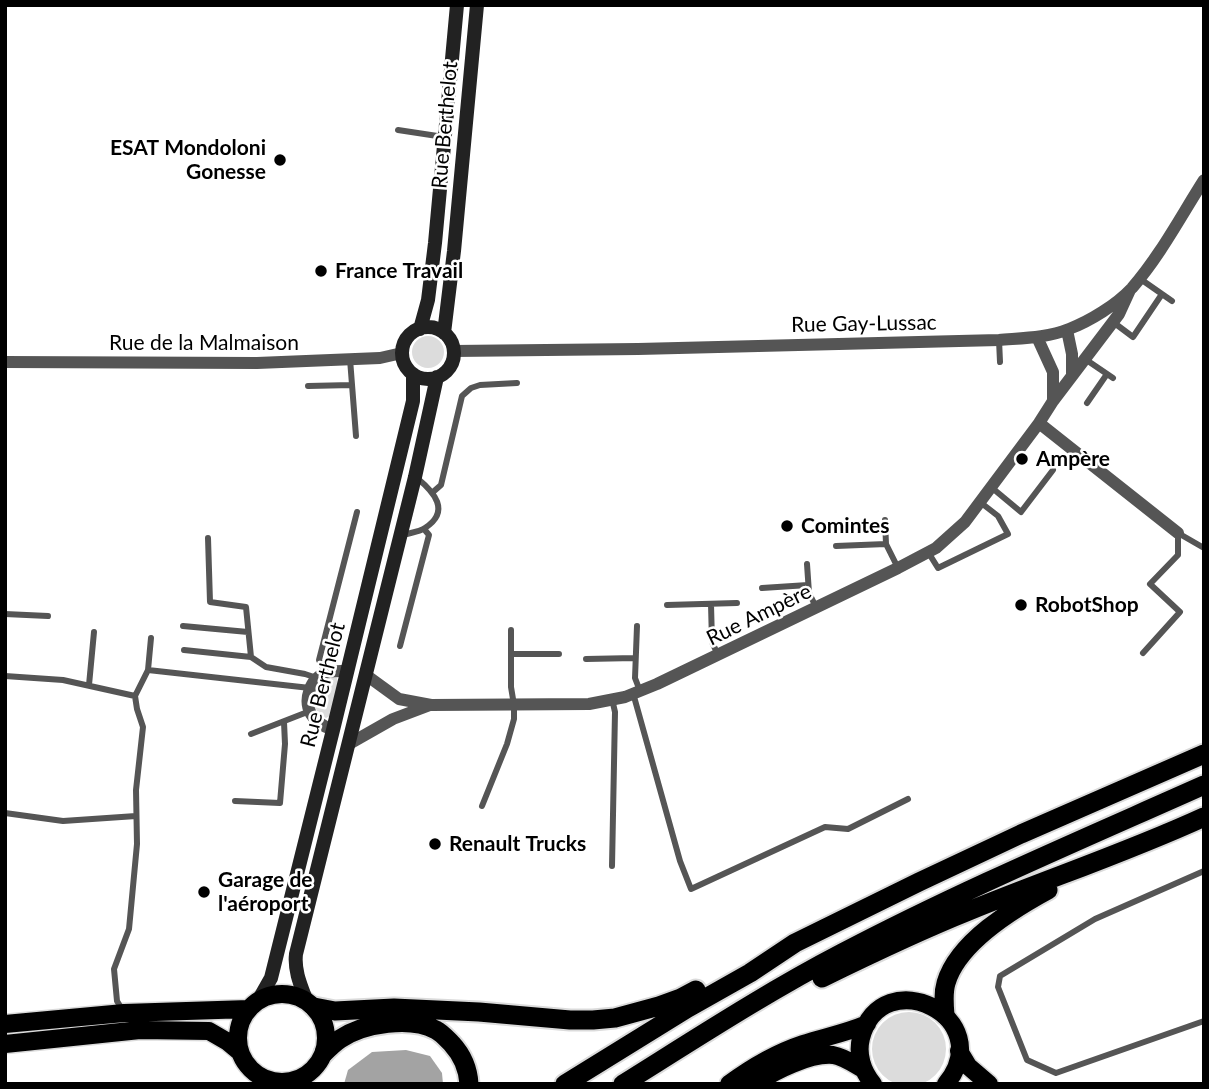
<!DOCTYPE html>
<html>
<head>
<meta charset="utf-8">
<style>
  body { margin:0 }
  #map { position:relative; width:1209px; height:1089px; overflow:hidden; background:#fff; font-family:Lato,sans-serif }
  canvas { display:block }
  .frame { position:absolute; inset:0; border:7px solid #000; pointer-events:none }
</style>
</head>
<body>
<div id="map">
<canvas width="1209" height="1089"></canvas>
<div class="frame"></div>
</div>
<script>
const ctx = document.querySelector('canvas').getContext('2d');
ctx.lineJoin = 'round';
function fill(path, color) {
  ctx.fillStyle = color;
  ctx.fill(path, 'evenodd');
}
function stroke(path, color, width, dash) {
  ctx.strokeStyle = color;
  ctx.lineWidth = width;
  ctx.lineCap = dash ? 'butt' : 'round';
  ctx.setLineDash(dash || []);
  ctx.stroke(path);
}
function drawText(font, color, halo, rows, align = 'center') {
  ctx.font = font + ' Lato,sans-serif';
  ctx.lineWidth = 5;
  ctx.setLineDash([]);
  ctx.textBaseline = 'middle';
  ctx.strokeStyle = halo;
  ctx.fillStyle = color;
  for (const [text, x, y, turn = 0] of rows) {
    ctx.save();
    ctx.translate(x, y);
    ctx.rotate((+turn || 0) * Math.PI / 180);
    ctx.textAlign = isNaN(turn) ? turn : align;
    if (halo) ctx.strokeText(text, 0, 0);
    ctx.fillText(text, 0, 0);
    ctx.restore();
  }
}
const green = new Path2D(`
  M412 352a16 16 0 1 1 32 0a16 16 0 1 1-32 0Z
  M332 678H337L338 682 330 716 326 718C306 708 311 683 332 678Z
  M872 1049a37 37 0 1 1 74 0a37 37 0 1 1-74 0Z`);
const water = new Path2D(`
  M406 1050 430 1056 442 1073 443 1084H344L348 1070 372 1052Z`);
const service = new Path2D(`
  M398 130 444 137
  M1139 278 1172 301
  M1113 322 1133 337 1162 294
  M999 340 1000 362
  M350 359 356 436
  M1085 359 1113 378
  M308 386 352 385
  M1087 403 1107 374
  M991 487 1021 512 1053 470
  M433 492 441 485 462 396 471 388 480 385 517 383
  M885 520 886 544
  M1178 533 1204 548
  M403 535C409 533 419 532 425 528 451 511 434 492 417 478
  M208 538 210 602 246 607 251 657 266 667 305 674 317 678
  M836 546 886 544 898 568
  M928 552 938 568 1008 534 998 516 980 502
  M807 564 809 593 816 607
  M762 588 808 585
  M711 604 712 642 718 655
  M667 605 737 603
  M5 614 48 616
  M183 626 248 632
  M637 626 635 678 640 691
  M400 646 429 535 424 529
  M184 650 251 657
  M1143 653 1180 612 1150 584 1178 555V533
  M511 654H559
  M586 659 635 658
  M148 670 151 638
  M325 673 319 660 357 512
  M5 676 63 680 135 696 137 709 143 727 136 790 137 844 129 929 114 969 117 1001 123 1011
  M89 685 94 632
  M633 693 680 861 691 889 825 827 848 829 908 799
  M135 696 148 670 310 688
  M251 734 310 711
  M235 801 280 803 285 744 284 722
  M482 806 507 744 514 719V705L511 687V630
  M5 813 63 821 136 816
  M612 866 615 712 612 699
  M1204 871 1095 919 1000 976 998 987 1027 1060 1056 1073 1204 1021`);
const minor = new Path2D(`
  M1067 330 1072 354V375
  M1037 337 1053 372V401
  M454 351 638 349 999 340C1022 338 1047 338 1069 329 1090 321 1116 305 1132 288 1160 256 1181 216 1204 180
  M5 362 257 363 380 358 402 353
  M1039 423 1178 533
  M366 675 399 699 431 705 589 704 625 697 657 684 898 568 936 548 965 522 1039 423 1053 401 1119 314 1130 290
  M333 730C325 727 316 723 311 714 303 700 310 678 326 673 333 670 341 671 348 671
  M349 744 393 719 430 705`);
const secondary = new Path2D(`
  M402 353a26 26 0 1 1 52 0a26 26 0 1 1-52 0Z
  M420 329 428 300 435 243 457 5
  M444 333 454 251 477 5
  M258 1001 271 978 333 730 413 401V374
  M307 1002C301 986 294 971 296 954L415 477 437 377`);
const primary = new Path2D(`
  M238 1038a44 44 0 1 1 88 0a44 44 0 1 1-88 0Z
  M5 1024 124 1013 249 1009
  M5 1044 140 1030 209 1031 228 1042 240 1052
  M959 1051 968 1066 989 1084
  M729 1084C752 1067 776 1053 803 1044 825 1037 846 1033 867 1024
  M755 1084C774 1071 810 1053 833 1055 844 1057 854 1064 863 1069
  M873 1084C862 1071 857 1054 861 1038 882 960 1000 1017 946 1084`);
const trunk = new Path2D(`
  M822 978C871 954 919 931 969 911 1047 879 1128 852 1204 817
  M314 1007 335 1011 394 1008 479 1012 570 1020H593L615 1018 659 1006 681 998 696 990
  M945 1015C944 1004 943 993 946 983 958 942 1013 909 1048 890
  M324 1053C329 1048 334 1043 340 1039 364 1023 411 1016 436 1030 442 1033 447 1039 452 1044 463 1056 468 1068 469 1084
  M565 1084 688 1008 750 973 795 943 919 882 1021 834 1204 754
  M623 1084C695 1039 767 992 842 953 960 891 1083 839 1204 785`);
const markers = [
  [280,160,7,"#000"],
  [321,271,7,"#000"],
  [1022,459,7,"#000"],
  [787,526,7,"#000"],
  [1021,605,7,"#000"],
  [435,844,7,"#000"],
  [204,892,7,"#000"]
];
const streetNames = [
  ["Rue Berthelot",445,125,-85],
  ["Rue Gay-Lussac",864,324,-1],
  ["Rue de la Malmaison",204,343],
  ["Rue Ampère",759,615,-26],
  ["Rue Berthelot",323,685,-76]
];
const poiNames = [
  ["ESAT Mondoloni",266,148,"right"],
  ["Gonesse",266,172,"right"],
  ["France Travail",335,271],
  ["Ampère",1036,459],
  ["Comintes",801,526],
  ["RobotShop",1035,605],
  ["Renault Trucks",449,844],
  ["Garage de",218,880],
  ["l'aéroport",218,904]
];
fill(green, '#dcdcdc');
fill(water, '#a3a3a3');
stroke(primary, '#dbdbdb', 21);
stroke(trunk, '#dbdbdb', 23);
stroke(service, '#555', 6);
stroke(minor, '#555', 12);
stroke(secondary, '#222', 14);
stroke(primary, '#000', 18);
stroke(trunk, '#000', 19);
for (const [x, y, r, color] of markers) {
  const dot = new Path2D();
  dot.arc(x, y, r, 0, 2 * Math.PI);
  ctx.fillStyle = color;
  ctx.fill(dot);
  stroke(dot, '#fff', 2.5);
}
drawText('21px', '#000', '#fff', streetNames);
drawText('bold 21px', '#000', '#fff', poiNames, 'left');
</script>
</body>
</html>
